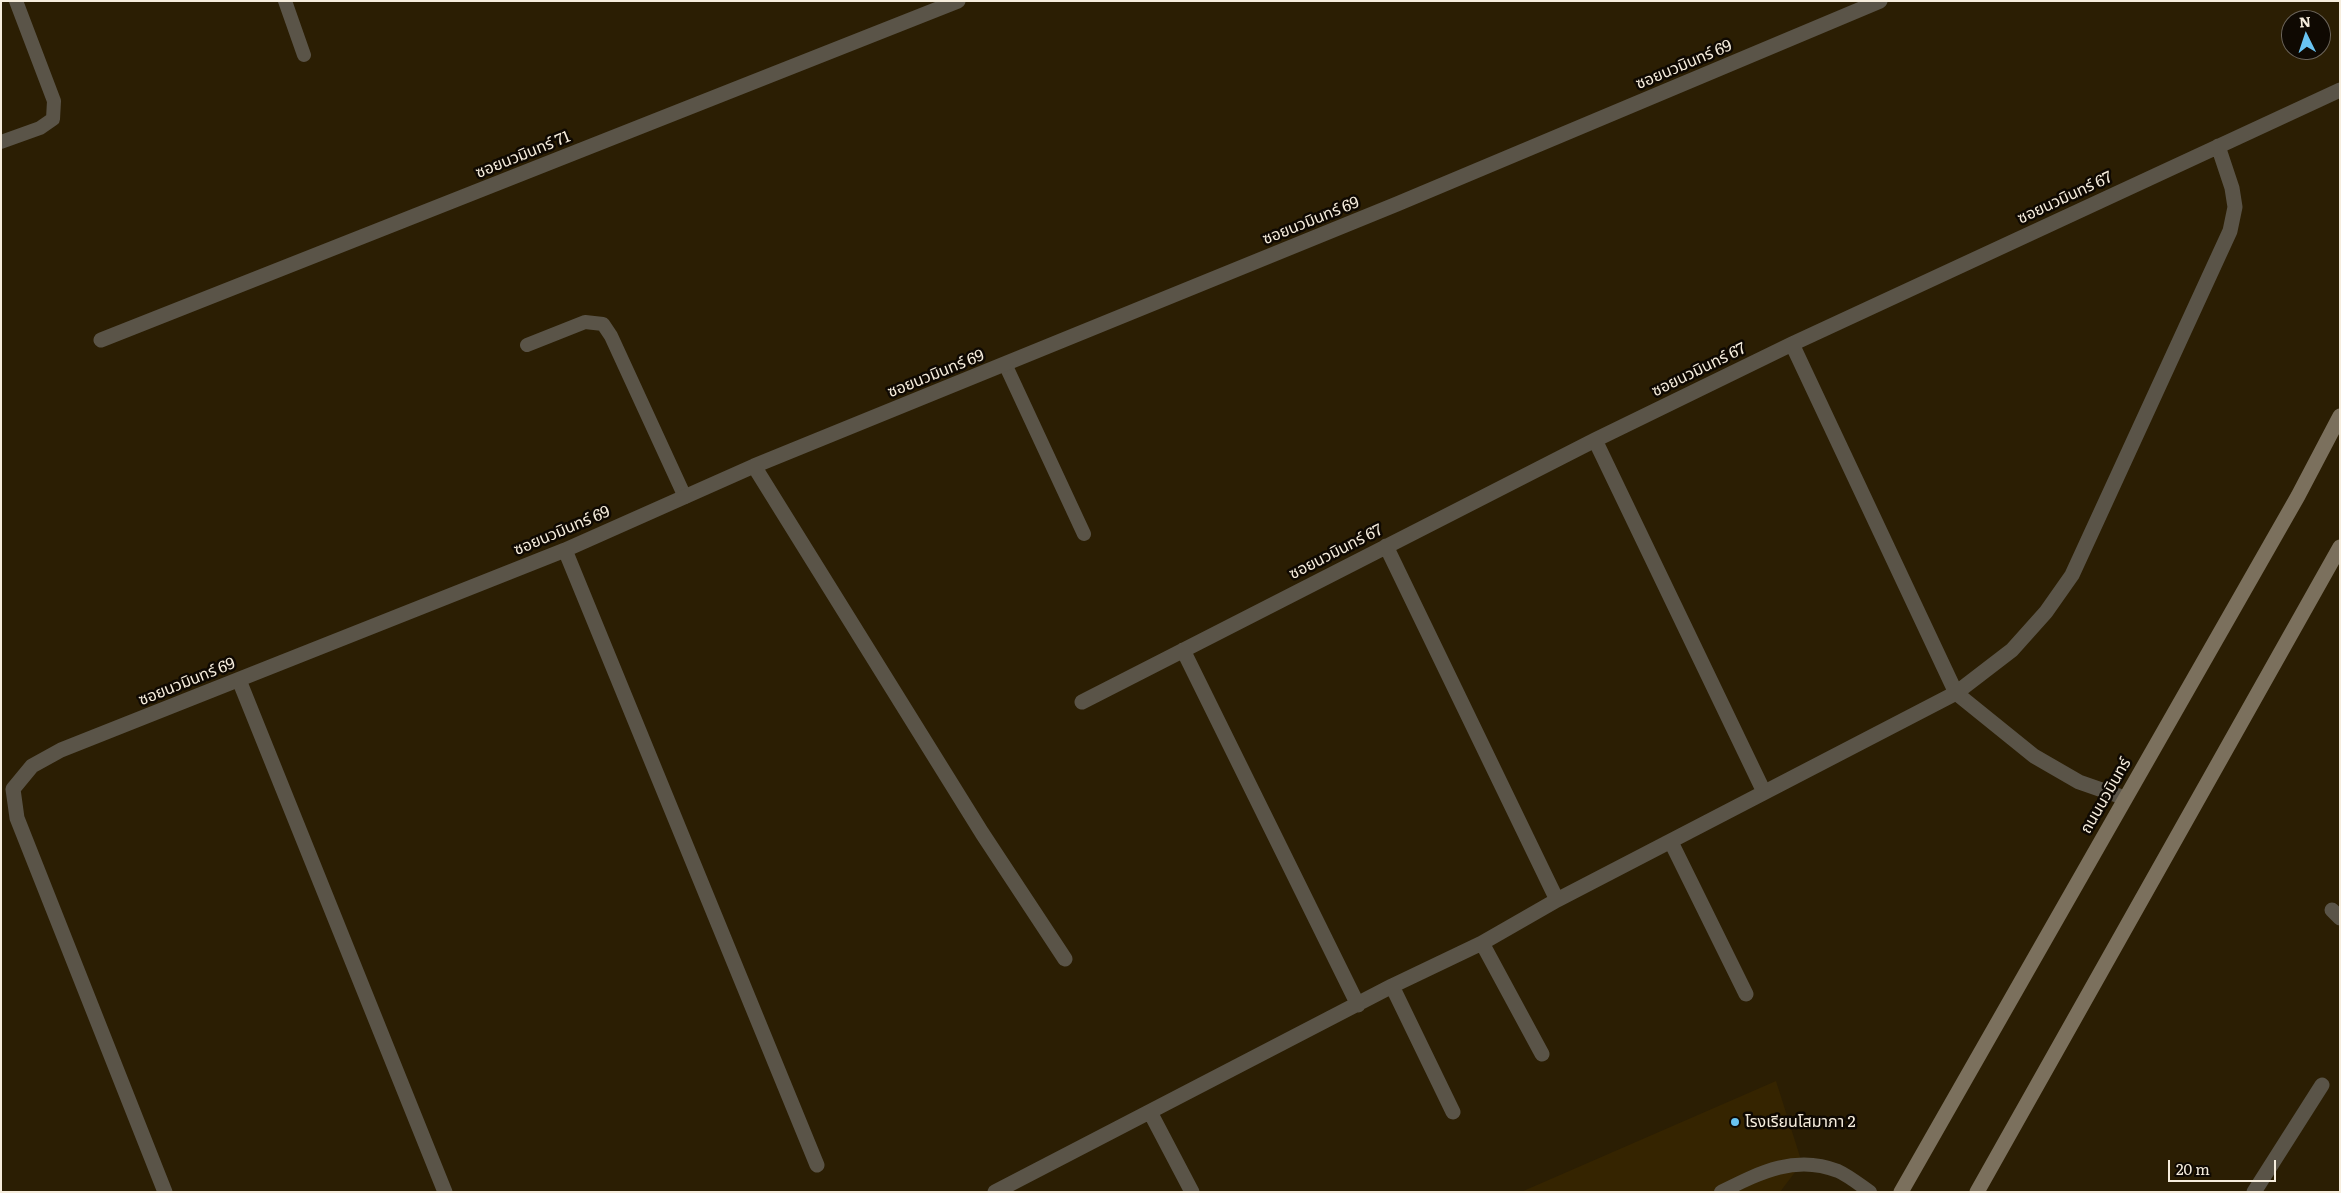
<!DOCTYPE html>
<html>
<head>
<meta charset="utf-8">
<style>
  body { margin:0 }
  #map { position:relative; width:2341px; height:1193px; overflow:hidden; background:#2b1e03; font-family:Literata,serif }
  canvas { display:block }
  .frame { position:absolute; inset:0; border:2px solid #f6eddd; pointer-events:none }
  .north { position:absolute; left:2281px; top:10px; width:50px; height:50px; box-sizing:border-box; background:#0f0902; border:1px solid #6b645a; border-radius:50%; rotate:356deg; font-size:14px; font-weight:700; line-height:20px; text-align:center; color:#f6eddd }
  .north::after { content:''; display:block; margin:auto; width:18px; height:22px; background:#69c3f1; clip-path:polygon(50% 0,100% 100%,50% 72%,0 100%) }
  .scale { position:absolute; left:2168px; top:1160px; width:108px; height:22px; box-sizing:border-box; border:2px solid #f6eddd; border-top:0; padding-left:6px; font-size:15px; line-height:18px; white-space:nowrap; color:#f6eddd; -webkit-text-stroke:4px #0f0902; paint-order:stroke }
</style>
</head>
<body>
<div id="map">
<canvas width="2341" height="1193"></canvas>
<div class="frame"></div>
<div class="north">N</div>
<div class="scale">20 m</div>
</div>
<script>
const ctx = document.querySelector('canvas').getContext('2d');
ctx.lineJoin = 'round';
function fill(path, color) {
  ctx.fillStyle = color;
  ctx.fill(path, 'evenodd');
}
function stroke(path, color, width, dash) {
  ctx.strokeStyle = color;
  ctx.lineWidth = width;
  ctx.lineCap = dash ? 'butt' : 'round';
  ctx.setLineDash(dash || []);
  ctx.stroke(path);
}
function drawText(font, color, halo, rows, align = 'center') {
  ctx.font = font + ' Literata,"Noto Sans Thai",serif';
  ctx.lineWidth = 5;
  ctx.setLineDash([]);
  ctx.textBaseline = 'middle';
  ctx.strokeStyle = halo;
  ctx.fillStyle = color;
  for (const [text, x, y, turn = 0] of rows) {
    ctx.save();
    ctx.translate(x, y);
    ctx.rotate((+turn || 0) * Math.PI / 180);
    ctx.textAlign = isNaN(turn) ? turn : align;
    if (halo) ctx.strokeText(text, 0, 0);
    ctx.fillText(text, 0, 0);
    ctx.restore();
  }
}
const built = new Path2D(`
  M1776 1081 1802 1163 1780 1192H1521Z`);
const lane = new Path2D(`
  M285 1 304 55
  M1 142 40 128 53 119 54 101 16 1
  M527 345 585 322 603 324 611 336 685 497
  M1005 364 1084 534
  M1721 1192C1759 1173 1795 1154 1838 1171 1849 1176 1860 1185 1870 1192`);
const street = new Path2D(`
  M101 340 958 1
  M1792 344 1956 693 2034 756 2079 782 2125 798
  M1595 440 1764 792
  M754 466 982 833 1065 959
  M1386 546 1557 900
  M565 550 817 1165
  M1183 650 1358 1005
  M239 680 445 1192
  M1082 702 1595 440 1792 344 2340 90
  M1671 842 1746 994
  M2332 910 2340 918
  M1482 943 1542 1054
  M1392 986 1453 1112
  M1150 1112 1192 1192
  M165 1192 17 818 13 789 32 766 61 750 565 550 754 466 1397 204 1880 1
  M995 1192 1392 986 1482 943 1557 900 1956 693 2012 650 2046 612 2072 575 2230 231 2235 207 2232 188 2218 146
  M2254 1192 2322 1085`);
const secondary = new Path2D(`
  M1901 1192 2298 496 2340 416
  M1977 1192 2340 547`);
const markers = [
  [1735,1122,5,"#69c3f1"]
];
const streetNames = [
  ["ซอยนวมินทร์ 69",1684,65,-23],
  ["ซอยนวมินทร์ 71",523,155,-22],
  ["ซอยนวมินทร์ 67",2065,198,-25],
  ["ซอยนวมินทร์ 69",1311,221,-22],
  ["ซอยนวมินทร์ 67",1699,370,-26],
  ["ซอยนวมินทร์ 69",936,374,-22],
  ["ซอยนวมินทร์ 69",562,531,-23],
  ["ซอยนวมินทร์ 67",1336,552,-27],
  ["ซอยนวมินทร์ 69",187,682,-22],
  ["ถนนนวมินทร์",2106,796,-60]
];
const poiNames = [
  ["โรงเรียนโสมาภา 2",1745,1122]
];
fill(built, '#352400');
stroke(lane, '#5a5448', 14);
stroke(street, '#5a5448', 15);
stroke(secondary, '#7b705d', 15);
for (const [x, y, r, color] of markers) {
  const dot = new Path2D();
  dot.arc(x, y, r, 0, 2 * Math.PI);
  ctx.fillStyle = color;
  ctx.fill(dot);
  stroke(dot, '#0f0902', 2);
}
drawText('16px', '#f6eddd', '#0f0902', streetNames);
drawText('16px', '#f6eddd', '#0f0902', poiNames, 'left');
</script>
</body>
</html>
